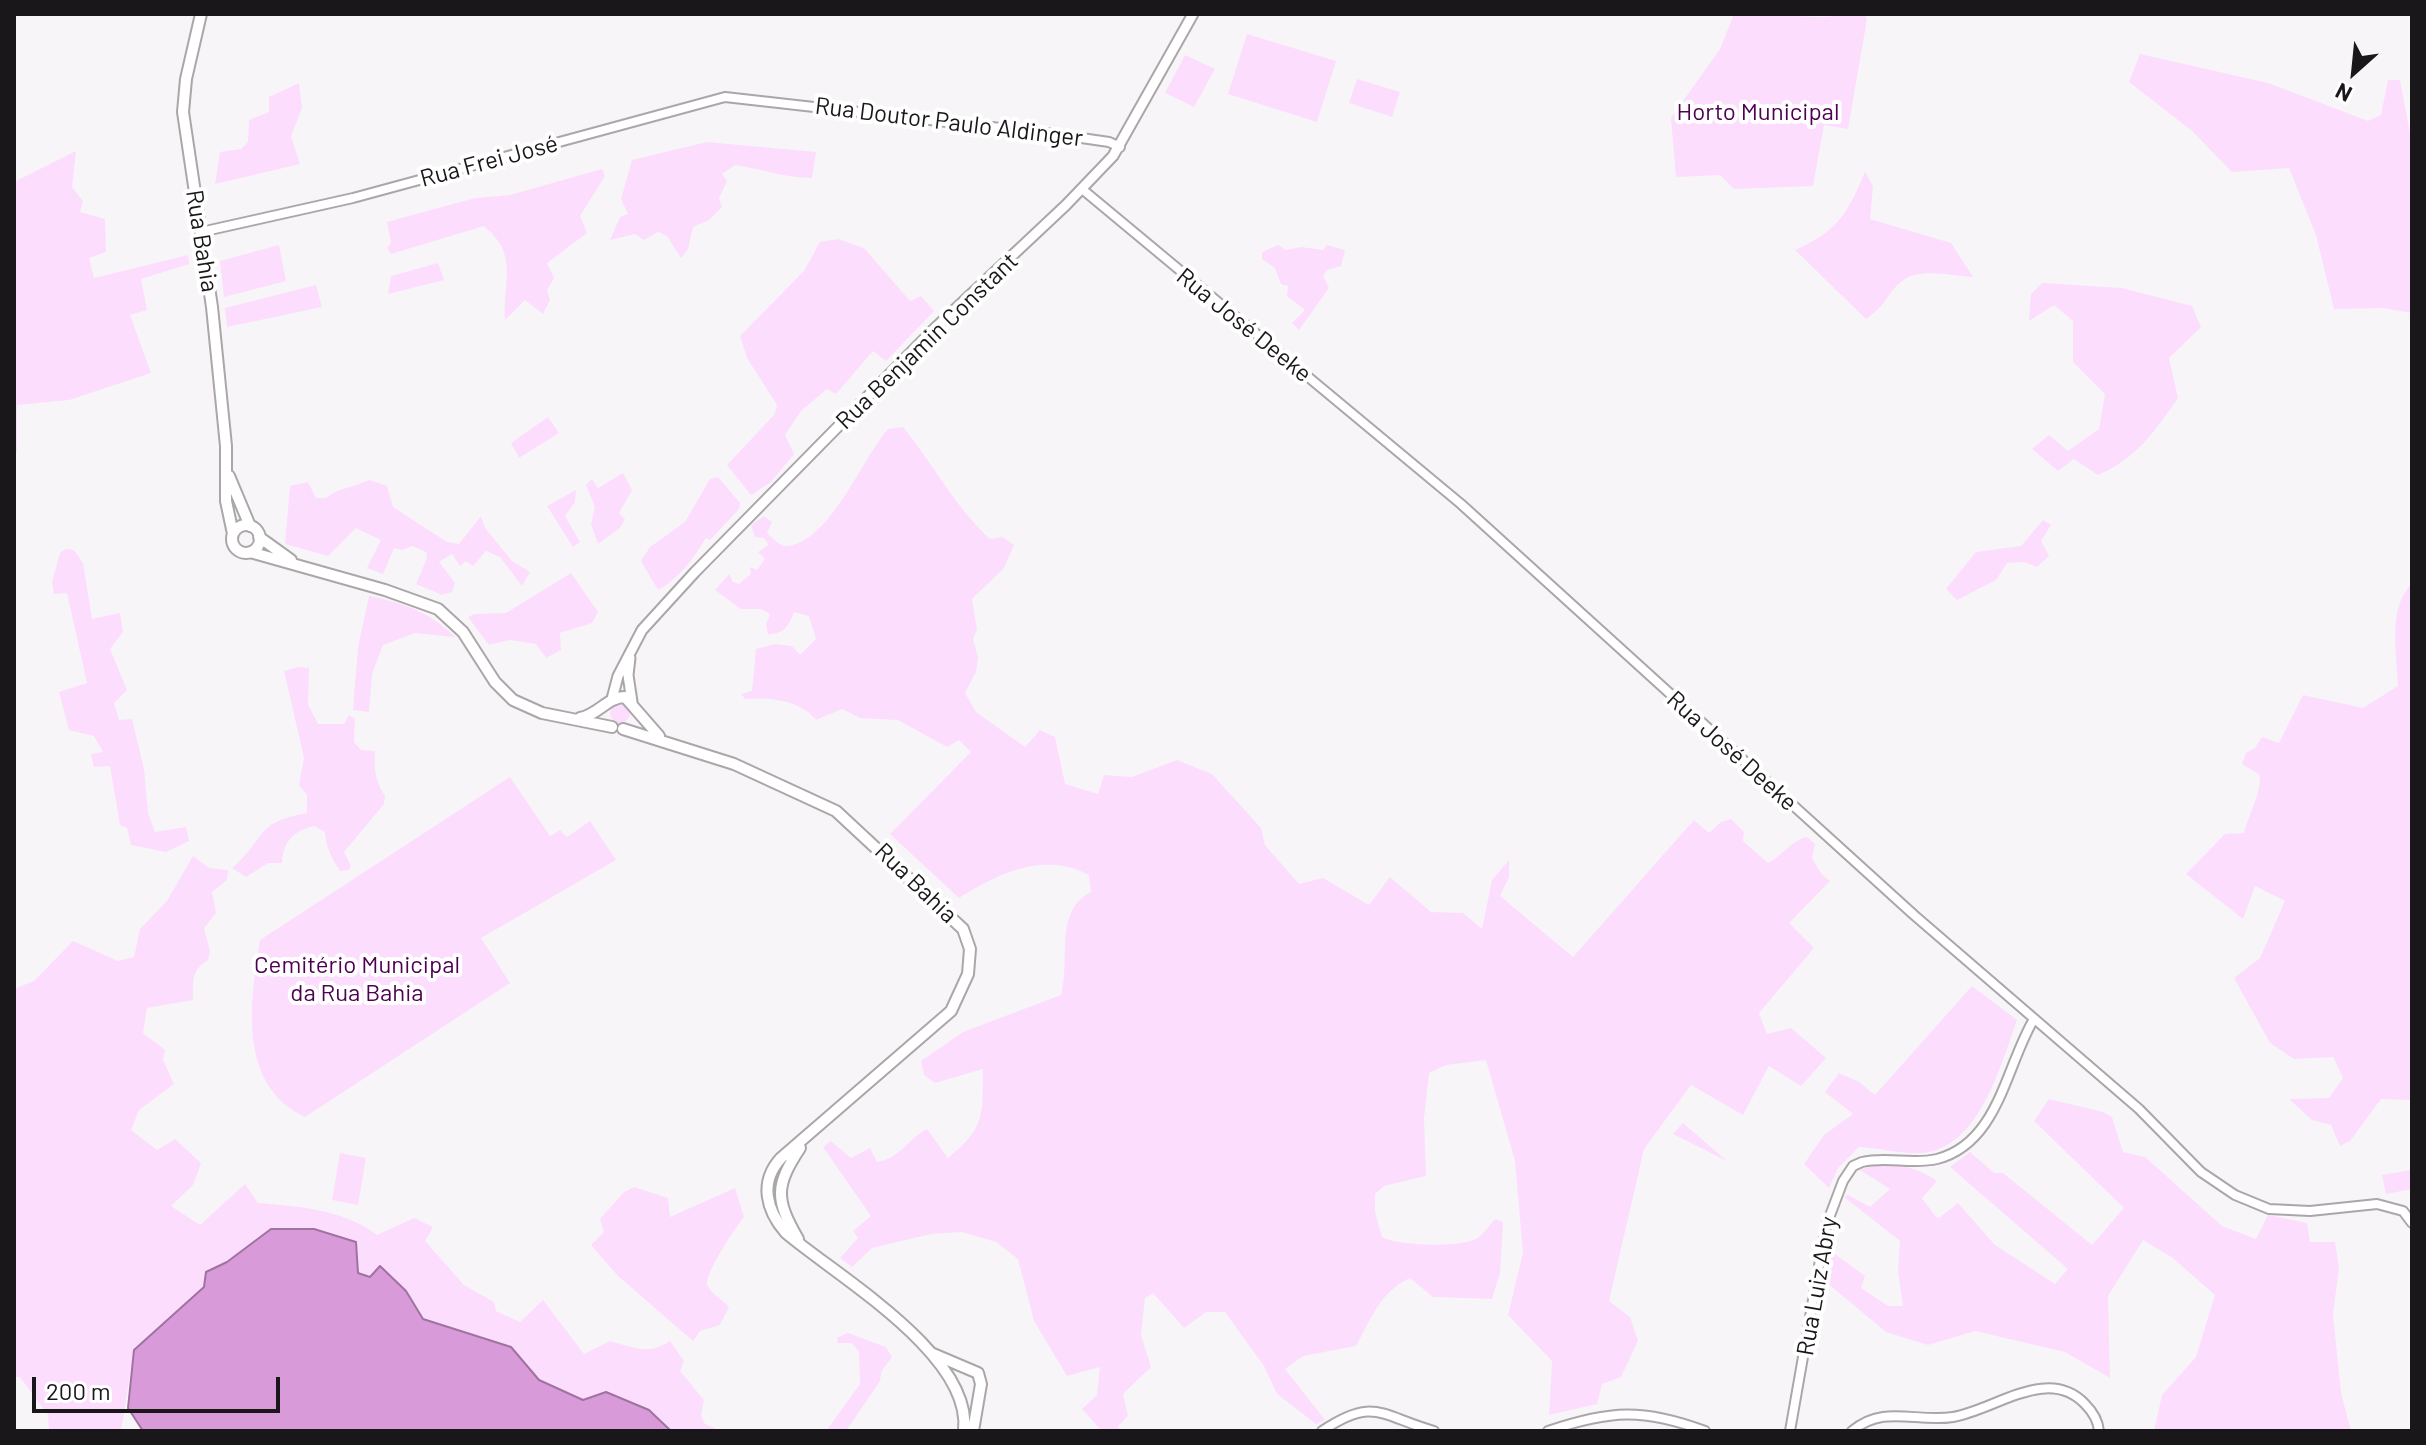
<!DOCTYPE html>
<html>
<head>
<meta charset="utf-8">
<style>
  body { margin:0 }
  #map { position:relative; width:2426px; height:1445px; overflow:hidden; background:#f8f5f8; font-family:Barlow,sans-serif }
  canvas { display:block }
  .frame { position:absolute; inset:0; border:16px solid #191719; pointer-events:none }
  .north { position:absolute; left:2314px; top:32px; width:80px; height:80px; -webkit-text-stroke:6px #fff; paint-order:stroke; rotate:207deg; font-size:22px; font-weight:700; line-height:32px; text-align:center; color:#191719 }
  .north::after { content:''; display:block; margin:auto; width:28px; height:36px; background:#191719; clip-path:polygon(50% 0,100% 100%,50% 72%,0 100%) }
  .scale { position:absolute; left:32px; top:1377px; width:248px; height:36px; box-sizing:border-box; border:4px solid #191719; border-top:0; padding-left:10px; font-size:24px; line-height:28px; white-space:nowrap; color:#191719; -webkit-text-stroke:6px #fff; paint-order:stroke }
</style>
</head>
<body>
<div id="map">
<canvas width="2426" height="1445"></canvas>
<div class="frame"></div>
<div class="north">N</div>
<div class="scale">200 m</div>
</div>
<script>
const ctx = document.querySelector('canvas').getContext('2d');
ctx.lineJoin = 'round';
function fill(path, color) {
  ctx.fillStyle = color;
  ctx.fill(path, 'evenodd');
}
function stroke(path, color, width, dash) {
  ctx.strokeStyle = color;
  ctx.lineWidth = width;
  ctx.lineCap = dash ? 'butt' : 'round';
  ctx.setLineDash(dash || []);
  ctx.stroke(path);
}
function drawText(font, color, halo, rows, align = 'center') {
  ctx.font = font + ' Barlow,sans-serif';
  ctx.lineWidth = 8;
  ctx.setLineDash([]);
  ctx.textBaseline = 'middle';
  ctx.strokeStyle = halo;
  ctx.fillStyle = color;
  for (const [text, x, y, turn = 0] of rows) {
    ctx.save();
    ctx.translate(x, y);
    ctx.rotate((+turn || 0) * Math.PI / 180);
    ctx.textAlign = isNaN(turn) ? turn : align;
    if (halo) ctx.strokeText(text, 0, 0);
    ctx.fillText(text, 0, 0);
    ctx.restore();
  }
}
const green = new Path2D(`
  M1734 14 1822 17 1864 14 1867 19 1848 129 1824 125 1813 186 1734 189 1720 175 1676 177 1671 118 1720 49Z
  M1247 34 1336 61 1317 122 1228 94Z
  M2140 54 2268 83 2368 121 2381 115 2388 80H2400L2412 145V313L2383 308 2334 309 2316 235 2289 168 2232 172 2192 131 2129 82Z
  M1185 55 1215 69 1194 107 1165 93Z
  M1357 79 1400 92 1392 117 1349 103Z
  M299 83 302 108 291 136 300 164 215 184 220 152 241 149 248 142 249 120 269 112V97Z
  M707 142 816 152 812 178C785 178 762 169 735 165L722 174 727 181 719 198 722 207 709 220 693 227 688 249 681 258 667 236 658 232 644 240 635 234 610 240 620 217 628 214 621 199 632 160Z
  M76 151 72 187 83 201 80 212 105 219 106 252 89 258 94 278 188 255 189 264 141 279 147 310 130 315 151 373 69 400 17 405V452L14 453V182Z
  M602 169 605 176 580 216 587 233 547 263 554 278 547 290 550 300 543 314 525 300 505 320C503 281 519 255 484 226L391 254 387 248 391 243 387 222 475 198 510 195Z
  M1865 172 1873 186 1870 219 1951 243 1973 277C1952 276 1919 267 1902 281 1887 293 1887 305 1866 319L1795 250C1838 231 1847 214 1865 172Z
  M838 239 864 248 910 301 921 296 934 311 886 361 873 351 836 394 827 389 801 411 785 435 794 454 771 482 751 495 727 465 774 415 777 405 747 358 740 336 804 271 820 242Z
  M279 245 286 281 224 297 220 261Z
  M1278 245 1286 250 1301 247 1323 250 1327 245 1345 250 1341 266 1327 270 1323 276 1329 288 1299 330 1292 323 1305 310 1287 296 1288 286 1281 284 1275 268 1262 259V252Z
  M438 263 444 280 388 294 391 276Z
  M2042 283 2122 288 2192 306 2201 327 2169 358 2178 398C2155 431 2136 459 2098 475L2074 459 2058 471 2032 449 2049 435 2068 451 2099 429 2105 394 2073 362V321L2054 305 2029 321 2031 294Z
  M316 285 322 307 227 327 225 308Z
  M548 417 559 433 519 458 511 443Z
  M903 427C933 464 956 508 990 539L1002 537 1014 545 1004 568 972 599 977 630 973 639 978 657 976 672 965 693 976 712 1025 747 1040 730 1055 737 1065 784 1098 794 1104 775 1132 777 1177 760 1212 774 1261 828 1265 845 1299 884 1323 878 1369 905 1390 877 1431 912 1463 913 1482 929 1492 880 1509 860V877L1500 896 1573 957 1694 820 1709 833 1721 822 1731 819 1744 832 1743 841 1768 863C1782 856 1793 839 1807 837L1815 844 1812 858 1822 875 1830 881 1789 923 1814 948 1759 1013 1767 1034 1791 1028 1826 1058 1801 1086 1769 1066 1743 1115 1691 1085 1644 1149 1609 1301 1630 1317 1638 1341 1621 1377 1602 1384 1597 1404 1549 1415 1552 1361 1508 1315 1523 1253 1515 1161 1486 1060 1446 1065 1429 1073 1424 1118 1426 1176 1384 1186 1375 1194V1212L1382 1237C1398 1246 1461 1248 1478 1238 1484 1234 1490 1224 1495 1219L1503 1222 1500 1273 1492 1299 1433 1297 1410 1278C1380 1292 1371 1319 1356 1346L1303 1356 1285 1369 1325 1420 1316 1424 1277 1394 1264 1366 1225 1312H1206L1184 1328 1153 1293 1145 1298 1141 1335 1151 1367 1123 1394 1128 1416 1118 1426 1121 1431H1102L1082 1409 1097 1395 1100 1367 1067 1376 1034 1321 1018 1259 996 1242 962 1232 931 1234 872 1248 852 1267 840 1258 858 1238 853 1231 871 1216 823 1147 831 1141 851 1158 870 1148 877 1162C902 1157 905 1141 927 1129L948 1158C986 1127 982 1116 983 1069L935 1083 924 1075 921 1061 963 1032 1061 995C1071 961 1053 911 1091 892L1089 875C1045 851 998 873 959 898L890 834 971 752 959 740 947 747 898 720 860 718 842 709 816 720C801 700 768 697 745 699L741 694 752 691 756 649 775 644 792 646 800 655 816 639 809 616 794 612C789 626 784 634 768 634L766 625 770 614 761 609H741L715 590 729 574 733 582 739 584 751 574 750 567 757 570 765 559 758 552 769 545 764 538 755 537 751 525 764 516 772 522 767 533C773 538 779 547 788 546 831 540 861 460 888 429Z
  M623 473 632 490 619 513 625 519 620 528 598 544 591 524 595 507 586 485 592 479 598 488Z
  M718 477 740 503 739 509 710 540 706 538C693 559 680 578 658 590L641 561 650 547 685 522 710 479Z
  M369 480 387 486 393 507 447 542 459 544 481 516 485 528 512 561 530 572 522 586 500 557 486 551 473 566 466 561 460 566 452 554 439 562 455 583 452 592 442 595 416 584 427 558 426 552 412 546 402 550 394 548 383 574 367 568 381 540 356 528 328 556 285 544 290 486 308 482 316 498H326C339 487 354 488 369 480Z
  M576 490 575 502 565 516 580 542 573 547 547 506Z
  M2043 520 2051 525 2041 541 2049 556 2037 567 2024 562 2007 563 1996 580 1957 600 1946 589 1976 552 2021 546Z
  M66 549 74 550 83 563 92 619 120 613 123 632 110 649 127 690 114 703 119 720 132 719 144 769 148 813 155 832 186 827 189 841 166 852 131 845 127 828 120 825 110 766 94 767 91 754 103 752 94 736 69 730 59 692 87 683 67 593 54 594 52 582 60 553Z
  M571 573 598 612 592 623 560 633 561 650 546 658 536 644 510 640 489 645 468 617 474 614 506 613Z
  M2412 584V1100L2381 1099 2350 1141 2340 1146 2331 1125 2312 1120 2289 1099 2329 1098 2343 1078 2333 1057 2294 1059 2270 1043 2234 978 2260 958 2285 901 2255 886 2243 919 2186 874 2225 834 2244 833C2249 813 2261 794 2260 775L2242 764 2246 753 2255 748 2262 737 2279 743 2303 695 2363 708 2398 686C2397 655 2387 607 2412 584Z
  M369 596C403 603 430 612 455 637L415 633 383 645 372 674 369 712 353 710 358 647Z
  M298 667 309 668 308 704 318 724H344L349 715 355 719 354 742 361 750 375 751C374 767 375 782 385 796L384 804 344 852 351 866 349 870 340 871C332 859 326 848 325 832L314 826C294 831 283 841 282 863H268L246 877 232 868C267 839 252 823 307 813V795L299 785 304 758 284 671Z
  M610 713a10 10 0 1 1 20 0a10 10 0 1 1-20 0Z
  M510 777 550 836 560 830 567 837 590 821 616 860 481 938 510 983 305 1117C237 1085 250 1001 260 940Z
  M193 856 209 868 228 870 227 880 212 892 216 913 204 928 210 951 208 960C191 970 193 982 193 1000L147 1008 143 1033 165 1050 163 1060 174 1084 139 1110 131 1130 157 1150 175 1139 201 1163 193 1185 171 1206 200 1225 245 1184 258 1203C298 1206 345 1210 377 1235L414 1218 433 1227 425 1241 464 1285 494 1302 496 1311 520 1322 543 1300 584 1354 610 1341C634 1347 647 1356 670 1341L684 1361 680 1371 704 1400 701 1415 705 1424 721 1431H671L649 1410 606 1392 583 1401 539 1380 511 1347 423 1319 406 1291 381 1267 370 1277 271 1229 227 1262 206 1272 204 1287 134 1350 121 1431H49L48 1415 20 1377H14V989L34 981 73 941 118 961 134 957 140 929 167 901Z
  M1972 986 2017 1020C2001 1064 1979 1150 1921 1153 1901 1154 1879 1148 1859 1147L1838 1168 1829 1188 1804 1164 1824 1135 1853 1114 1825 1092 1839 1073 1859 1082 1875 1095Z
  M2049 1099 2103 1112 2112 1117 2123 1152 2145 1157 2222 1226 2256 1239 2268 1215 2307 1223 2310 1242H2335L2339 1268 2333 1314 2341 1393 2351 1431H2154L2162 1395 2196 1357 2215 1295 2173 1258 2143 1240 2108 1296 2110 1378 2065 1352 1975 1331 1928 1345 1886 1332 1826 1282 1832 1252 1865 1276 1861 1288 1888 1306H1903L1898 1271 1900 1241 1844 1197 1848 1195 1870 1207 1890 1189 1860 1170C1884 1158 1916 1166 1937 1181L1922 1198 1936 1217 1939 1218 1958 1203 1995 1245 2055 1284 2068 1269 1950 1167 1970 1152 1994 1173H2003L2092 1245 2124 1208 2034 1121Z
  M1683 1123 1727 1161 1673 1134Z
  M340 1153 366 1158 358 1205 332 1200Z
  M2411 1170 2412 1189 2386 1194 2382 1175Z
  M634 1187 668 1198 670 1217 735 1188 744 1217C736 1226 705 1274 707 1284 710 1293 723 1300 729 1307L720 1325 700 1331 693 1341 618 1276 591 1245 604 1232 600 1219 624 1192Z
  M848 1333 886 1347 892 1357 881 1372 880 1381 846 1431H826L860 1384 859 1352 852 1343H837L838 1337Z`);
const water = new Path2D(`
  M271 1229H314L356 1242 358 1273 370 1277 380 1266 406 1291 423 1319 511 1347 539 1380 583 1400 606 1392 649 1410 671 1431H143L128 1408 134 1350 204 1287 206 1272 227 1262Z`);
const tertiary = new Path2D(`
  M1082 189 1461 504 1914 915 2139 1109 2201 1172 2235 1195 2269 1209 2310 1211 2377 1204 2403 1211 2412 1223
  M201 232 353 198 725 97 1054 134 1109 142 1120 147
  M1322 1431C1374 1396 1381 1416 1434 1431
  M1548 1431C1610 1410 1643 1408 1705 1431
  M1790 1431 1826 1226 1843 1181 1853 1166 1862 1162C1887 1156 1912 1165 1937 1159 1999 1143 2006 1065 2034 1019
  M1852 1431C1884 1404 1916 1423 1953 1417 1995 1410 2048 1365 2085 1404 2093 1412 2098 1420 2099 1431`);
const secondary = new Path2D(`
  M630 658 628 675 632 702
  M612 699 618 676 642 630 695 572 933 330 1066 205 1113 156 1193 14`);
const primary = new Path2D(`
  M201 14 186 79 183 112 212 307 226 446V501L233 534
  M229 476 250 526
  M232 539a14 14 0 1 1 28 0a14 14 0 1 1-28 0Z
  M259 537 291 560
  M250 552 385 590 438 609 463 632 495 682 513 700 542 713 612 727
  M580 718C598 715 607 697 625 697L659 736
  M623 729 734 764 836 811 963 929 970 949 968 974 951 1011 781 1158C759 1182 766 1210 786 1233 838 1277 973 1355 964 1431
  M798 1239C775 1199 775 1186 800 1148
  M931 1353 978 1373 981 1384 973 1431`);
const parkNames = [
  ["Horto Municipal",1758,112],
  ["Cemitério Municipal",357,965],
  ["da Rua Bahia",357,993]
];
const streetNames = [
  ["Rua Doutor Paulo Aldinger",949,122,7],
  ["Rua Frei José",489,161,-15],
  ["Rua Bahia",202,241,81],
  ["Rua José Deeke",1244,325,39],
  ["Rua Benjamin Constant",927,341,-44],
  ["Rua José Deeke",1732,751,42],
  ["Rua Bahia",916,883,44],
  ["Rua Luiz Abry",1817,1286,-80]
];
fill(green, '#fdddfd');
fill(water, '#d99ada');
stroke(water, '#9f73a0', 2);
stroke(tertiary, '#aaa6aa', 12);
stroke(secondary, '#aaa6aa', 13);
stroke(primary, '#aaa6aa', 14);
stroke(tertiary, '#fff', 8);
stroke(secondary, '#fff', 9);
stroke(primary, '#fff', 10);
drawText('24px', '#4e0052', '#fff', parkNames);
drawText('24px', '#191719', '#fff', streetNames);
</script>
</body>
</html>
